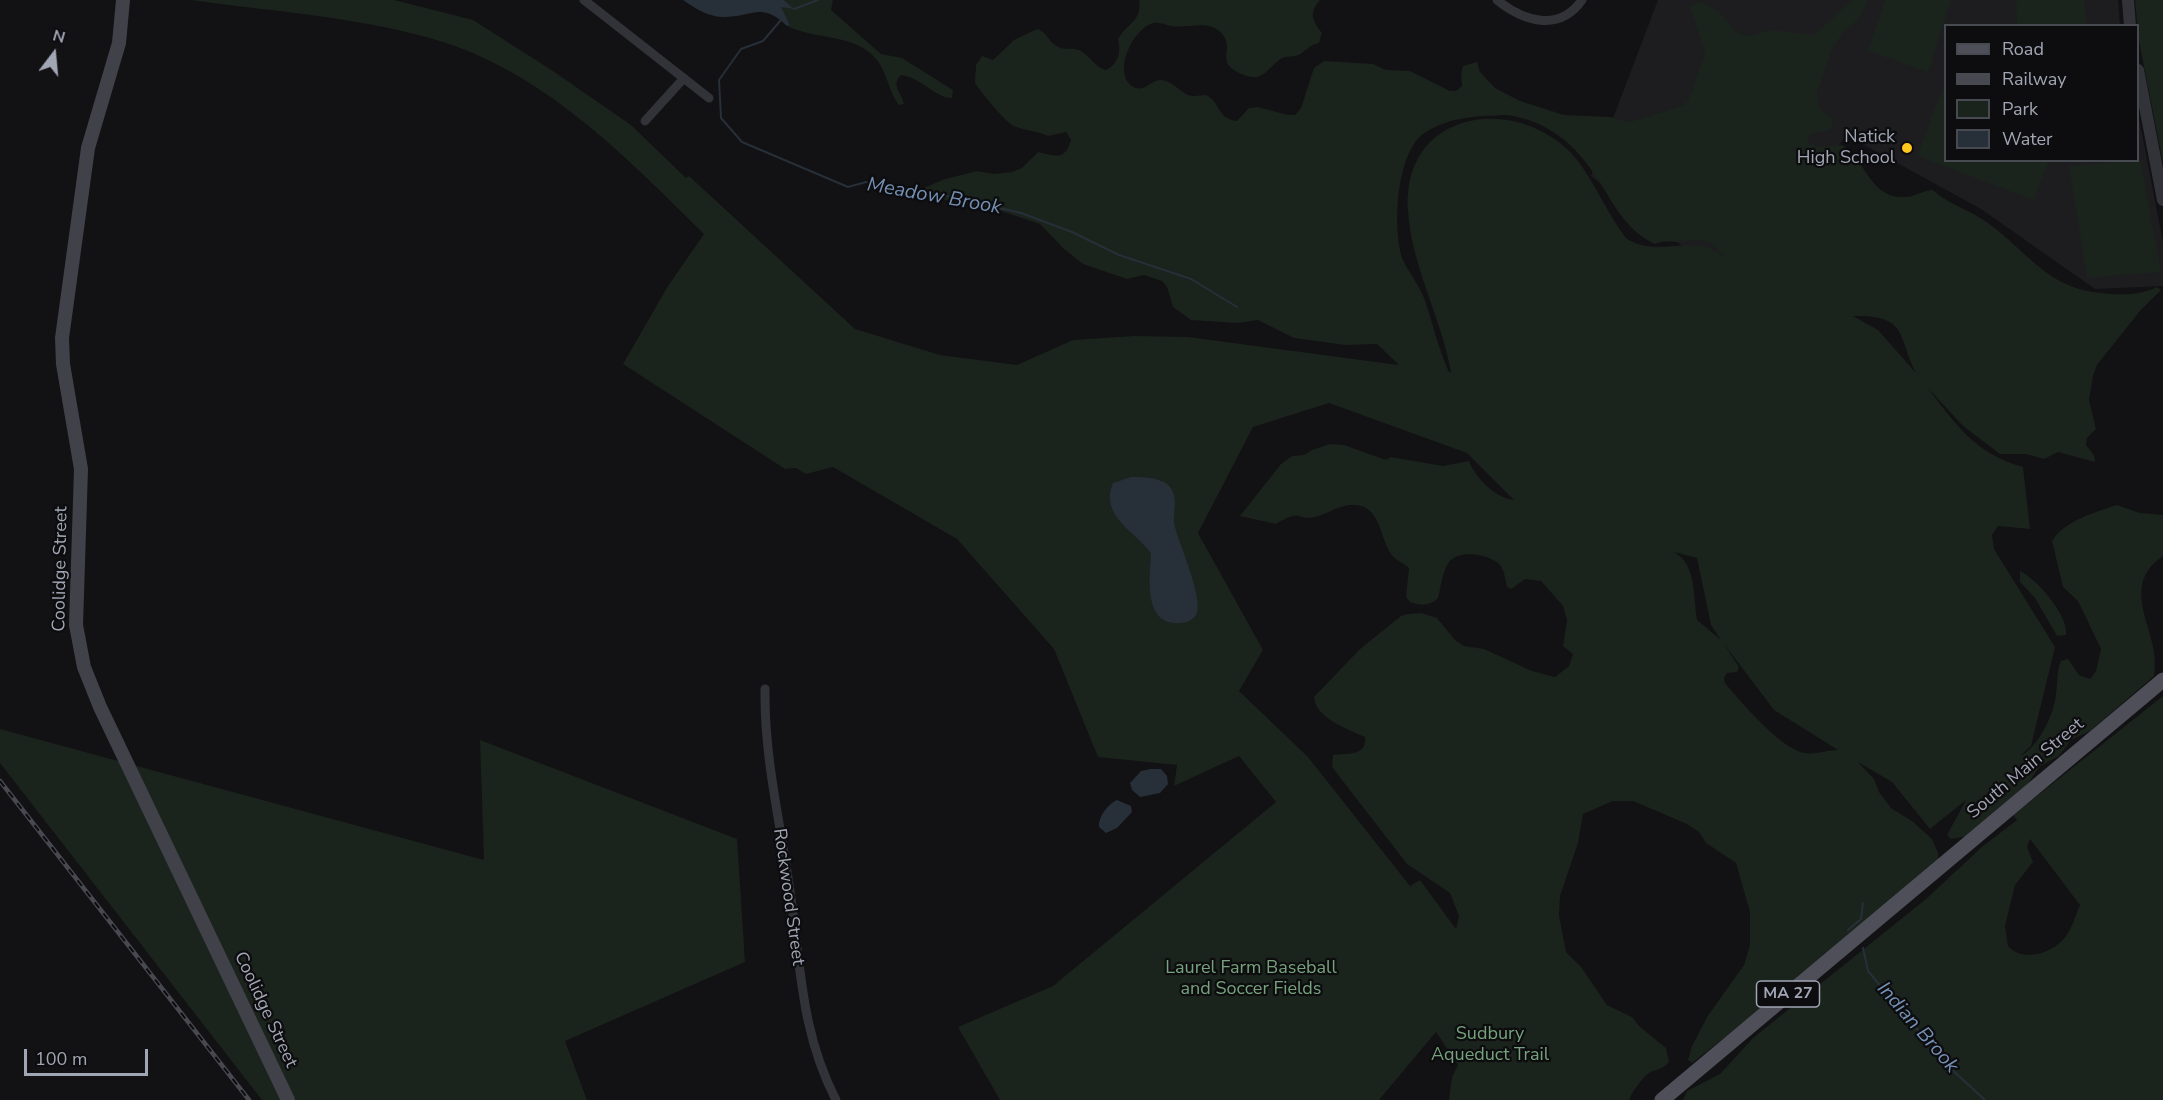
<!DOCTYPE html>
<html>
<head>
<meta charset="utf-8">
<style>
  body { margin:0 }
  #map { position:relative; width:2163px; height:1100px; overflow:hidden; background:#121113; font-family:"Nunito Sans",sans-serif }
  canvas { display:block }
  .legend { position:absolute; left:1944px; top:24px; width:195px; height:138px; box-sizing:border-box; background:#0d0c0e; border:2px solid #484a51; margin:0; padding:8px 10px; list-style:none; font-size:18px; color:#a1a6b5 }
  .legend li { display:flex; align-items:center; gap:12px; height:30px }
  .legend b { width:30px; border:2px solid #484a51 }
  .north { position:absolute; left:24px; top:24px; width:60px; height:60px; -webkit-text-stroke:4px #0d0c0e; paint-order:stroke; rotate:16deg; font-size:16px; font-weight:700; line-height:24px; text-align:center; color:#a1a6b5 }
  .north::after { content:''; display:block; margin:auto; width:21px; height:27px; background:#a1a6b5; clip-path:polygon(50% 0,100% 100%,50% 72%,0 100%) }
  .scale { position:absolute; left:24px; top:1049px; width:124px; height:27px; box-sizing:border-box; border:3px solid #a1a6b5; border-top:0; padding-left:8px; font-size:18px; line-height:21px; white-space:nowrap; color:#a1a6b5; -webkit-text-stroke:4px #0d0c0e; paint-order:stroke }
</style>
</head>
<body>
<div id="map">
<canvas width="2163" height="1100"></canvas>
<ul class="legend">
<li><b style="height:8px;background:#4e4f58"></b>Road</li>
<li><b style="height:8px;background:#474850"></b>Railway</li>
<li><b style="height:16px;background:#1b231d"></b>Park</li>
<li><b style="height:16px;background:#272f38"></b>Water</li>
</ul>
<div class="north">N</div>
<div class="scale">100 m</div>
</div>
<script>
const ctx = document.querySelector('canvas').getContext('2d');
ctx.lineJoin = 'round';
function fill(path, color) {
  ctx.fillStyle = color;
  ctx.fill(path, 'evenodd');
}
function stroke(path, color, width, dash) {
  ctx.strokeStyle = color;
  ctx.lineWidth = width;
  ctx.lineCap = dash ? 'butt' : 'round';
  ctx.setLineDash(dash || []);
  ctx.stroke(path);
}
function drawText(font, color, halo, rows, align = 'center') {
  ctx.font = font + ' "Nunito Sans",sans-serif';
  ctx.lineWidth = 4.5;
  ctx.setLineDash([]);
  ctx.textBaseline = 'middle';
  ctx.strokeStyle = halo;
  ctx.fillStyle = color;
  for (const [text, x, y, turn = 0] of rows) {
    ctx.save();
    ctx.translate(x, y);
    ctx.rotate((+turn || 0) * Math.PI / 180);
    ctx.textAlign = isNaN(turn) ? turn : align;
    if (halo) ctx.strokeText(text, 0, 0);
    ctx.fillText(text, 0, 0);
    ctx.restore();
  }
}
const built = new Path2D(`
  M1658 0H2118L2120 25 1946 26V160H2138V113L2163 242V286L2095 289 1981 209 1846 135 1741 291 1591 176Z`);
const green = new Path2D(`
  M191 0H394L473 20 550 69 631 125 686 178 689 176 855 329 940 355 1017 365 1073 340 1134 336 1188 337 1399 365 1377 344 1345 345 1294 338 1258 320 1238 323 1191 320 1173 307 1167 287 1162 281 1144 275 1127 279 1083 264 1063 248 1040 224 1001 211 912 193 945 179 977 171 994 174 1012 172 1022 168 1038 152C1056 156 1065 161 1071 140L1066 132 1048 136C1037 131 1028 131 1016 127 1007 125 981 92 975 83L976 65 982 56 993 60 1014 40 1037 29C1047 32 1047 39 1055 45 1062 51 1071 47 1079 50 1090 55 1095 68 1106 70 1119 63 1121 52 1118 39 1127 23 1142 22 1139 0H1320C1309 13 1312 20 1322 33L1319 43C1308 45 1305 53 1296 56 1291 57 1287 56 1282 58 1273 63 1268 74 1257 77 1253 78 1247 76 1244 75 1213 63 1235 51 1223 35 1210 18 1188 29 1171 26 1165 25 1160 22 1154 23 1134 27 1112 71 1132 86 1144 94 1150 80 1161 80 1170 80 1180 91 1188 95 1194 97 1200 95 1206 95 1220 101 1217 119 1237 121L1249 108 1258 107 1288 115H1295L1301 108 1314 68 1324 61 1373 64 1386 70 1410 71 1450 91H1456L1462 86 1461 74 1463 66 1477 62 1480 72 1495 88 1520 101 1564 115 1610 117 1630 122 1682 106 1688 101 1705 53 1690 6 1702 2 1719 12 1736 32 1749 36 1770 30 1814 35 1852 0H1869L1858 20 1845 30 1833 47 1820 84 1817 92 1819 108 1833 119 1831 129 1812 134 1807 140 1809 144 1819 147 1842 145C1867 161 1870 199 1905 197 1915 197 1923 190 1933 190 1948 204 1970 210 1988 223 2034 257 2048 291 2112 294 2128 295 2143 294 2157 287L2161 290 2140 311 2097 365 2093 376 2089 400 2096 429 2087 438 2086 445 2094 455 2095 462 2058 452 2044 459 2026 454H2000L1963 426 1927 387C1955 423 1975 454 2023 467L2030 529 1998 526 1992 535 1994 549 2055 647 2031 746 2020 756C2038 748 2055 713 2056 693 2058 681 2056 672 2061 661L2068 659 2079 675 2090 679 2096 671 2101 649 2078 601 2063 587 2052 541C2064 521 2095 512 2117 505L2140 513 2163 515V556C2115 589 2163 633 2154 676L2090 731 2071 740 2059 756 2040 766 2025 788 1969 836 1951 839 1947 835 1966 800 1930 829 1892 782 1858 762 1874 779 1879 792 1891 808 1912 821 1932 839 1938 853V862L1794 983 1692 1063 1688 1060 1692 1046 1707 1017 1744 965 1750 945V912L1736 863 1706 843 1699 832 1687 824 1633 801H1613L1583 814 1578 843 1560 896 1559 915 1566 952 1581 967 1607 1005 1632 1017 1639 1026 1666 1048 1669 1062C1662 1071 1657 1068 1649 1073 1642 1078 1632 1092 1629 1100H1449L1452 1077 1458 1065 1436 1032 1379 1100H1000L958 1027 1053 986 1276 802 1239 756 1174 786 1177 765 1098 757 1054 649 957 539 833 467 806 474 796 468 785 469 623 364 668 286 704 234C629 160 549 77 446 43 365 17 275 12 191 0ZM1506 115C1547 120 1575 144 1597 178 1614 204 1625 230 1655 244 1664 240 1670 242 1679 242 1702 240 1707 236 1724 256 1717 253 1709 246 1702 246 1675 242 1652 254 1627 239 1606 213 1589 168 1566 148 1505 94 1402 115 1408 210 1411 266 1441 316 1451 372H1449C1438 348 1433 323 1424 298 1419 285 1410 274 1404 262 1391 233 1396 149 1426 132 1450 117 1477 116 1506 115ZM1853 316C1908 315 1897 335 1916 373L1878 330ZM1329 403 1467 453 1514 500C1495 498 1476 478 1469 461L1443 466 1391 457 1386 460 1344 445 1330 444 1312 450 1304 455 1292 456 1281 464 1240 516 1276 524C1301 508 1298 521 1315 517 1327 514 1338 506 1350 505 1381 503 1378 534 1391 554 1395 560 1403 563 1409 568L1406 597 1410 602C1420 606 1430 606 1438 598 1441 587 1442 572 1449 562 1460 549 1489 554 1500 565 1505 571 1505 581 1507 587L1511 589 1525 579 1541 581 1563 606 1567 620 1563 646 1573 654 1569 666 1555 677 1532 671 1484 649 1464 646 1455 640 1437 618 1421 613 1408 614 1401 616 1360 649 1314 697C1316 719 1348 729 1365 737 1367 757 1345 753 1333 755L1332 767 1407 864 1450 893 1459 916 1456 929 1420 880 1410 886 1308 757 1239 691 1263 650 1198 533 1253 427ZM1674 552 1697 558 1711 625 1721 640 1697 620C1693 598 1697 564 1674 552ZM1724 644 1774 710 1838 750C1825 750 1814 756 1801 752 1779 746 1740 701 1725 683L1724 678 1727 673 1737 672 1739 667Z
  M784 0H833L831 10 881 54 902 58 953 90 952 98C935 98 922 78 901 75 890 86 902 92 904 104L899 105C888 91 887 72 877 60 855 33 815 40 787 26L790 25 780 6 792 8Z
  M1885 0H1951L1928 72 1868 51Z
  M2016 0H2084L2086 25H2017Z
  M2135 0H2163V163L2139 41Z
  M1944 85 1946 160 2049 161 2034 200 1917 156Z
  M2138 158H2140L2161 272 2087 278 2069 166 2138 160Z
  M2020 571C2037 579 2069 616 2066 635L2057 636 2035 598 2020 582Z
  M2163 696V1100H1683L1687 1091 1720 1074 1753 1038 1926 899 1983 846 2017 820 2013 815ZM2030 839 2080 905C2075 916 2073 926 2066 936 2054 953 2023 963 2008 946L2005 926 2015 885 2033 862 2027 847Z
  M0 729 484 860 480 740 737 839 745 962 565 1041 587 1100H262L0 763Z`);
const water = new Path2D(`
  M683 0H784L794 9 781 7 790 25 787 26C762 2 754 16 726 17 710 18 696 9 683 0Z
  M1131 477C1142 477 1162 477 1170 487 1180 501 1171 513 1175 527 1179 544 1205 601 1196 615 1193 620 1185 623 1180 623 1142 626 1150 575 1151 553 1136 532 1099 516 1113 483Z
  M1150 769H1161L1167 776 1168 784 1160 793 1140 797 1132 790 1130 783 1141 771Z
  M1117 800 1131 806 1132 812 1117 828 1106 833 1099 827C1098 817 1108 804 1117 800Z`);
const stream = new Path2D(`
  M794 9 818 0
  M781 20 763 41 741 49 719 80 721 118 742 142 848 187 866 182 953 197 1021 213 1072 232 1119 255 1191 279 1237 307
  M1848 930 1861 919 1863 903
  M1863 948 1868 971 1949 1067 1985 1100`);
const minor = new Path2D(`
  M584 0 709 98
  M1497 0C1523 21 1559 33 1582 0
  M645 121 684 78
  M765 689C764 763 783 833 792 906 801 975 803 1036 836 1100`);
const tertiary = new Path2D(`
  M2128 0 2130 26
  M2138 70 2163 200`);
const secondary = new Path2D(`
  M123 0 119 43 88 148 62 338 63 364 81 469 76 625 84 667 100 707 288 1100`);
const primary = new Path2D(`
  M1662 1100 2163 680`);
const rail = new Path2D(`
  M0 781 249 1100`);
const markers = [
  [1907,148,6,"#ffc81e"]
];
const shields = [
  [1788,994,63]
];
const shieldNames = [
  ["MA 27",1788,994]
];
const poiNames = [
  ["Natick",1895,138],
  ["High School",1895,159]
];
const streetNames = [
  ["Coolidge Street",61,569,-89],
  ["South Main Street",2026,769,-40],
  ["Rockwood Street",788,897,82],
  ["Coolidge Street",265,1010,65]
];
const parkNames = [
  ["Laurel Farm Baseball",1251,969],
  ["and Soccer Fields",1251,990],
  ["Sudbury",1490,1035],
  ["Aqueduct Trail",1490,1056]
];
const waterNames = [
  ["Meadow Brook",934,197,10],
  ["Indian Brook",1917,1028,49]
];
fill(built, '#1d1d20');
fill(green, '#1b231d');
fill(water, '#272f38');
stroke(stream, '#272f38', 2);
stroke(minor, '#323239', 9);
stroke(tertiary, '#323239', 12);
stroke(secondary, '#404149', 14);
stroke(primary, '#4e4f58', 15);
stroke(rail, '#474850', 4.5);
stroke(rail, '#0d0c0e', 2, [7]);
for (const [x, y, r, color] of markers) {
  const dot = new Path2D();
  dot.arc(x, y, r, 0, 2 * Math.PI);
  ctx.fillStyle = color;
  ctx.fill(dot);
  stroke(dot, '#0d0c0e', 2);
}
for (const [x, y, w] of shields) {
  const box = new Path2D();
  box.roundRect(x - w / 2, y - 13, w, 26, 4.5);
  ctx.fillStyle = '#0d0c0e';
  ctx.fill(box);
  stroke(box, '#a1a6b5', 1.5);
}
drawText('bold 16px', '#a1a6b5', null, shieldNames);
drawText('18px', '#a1a6b5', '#0d0c0e', poiNames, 'right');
drawText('18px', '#a1a6b5', '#0d0c0e', streetNames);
drawText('18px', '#76a37d', '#0d0c0e', parkNames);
drawText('italic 20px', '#7490b5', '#0d0c0e', waterNames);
</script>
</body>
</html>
